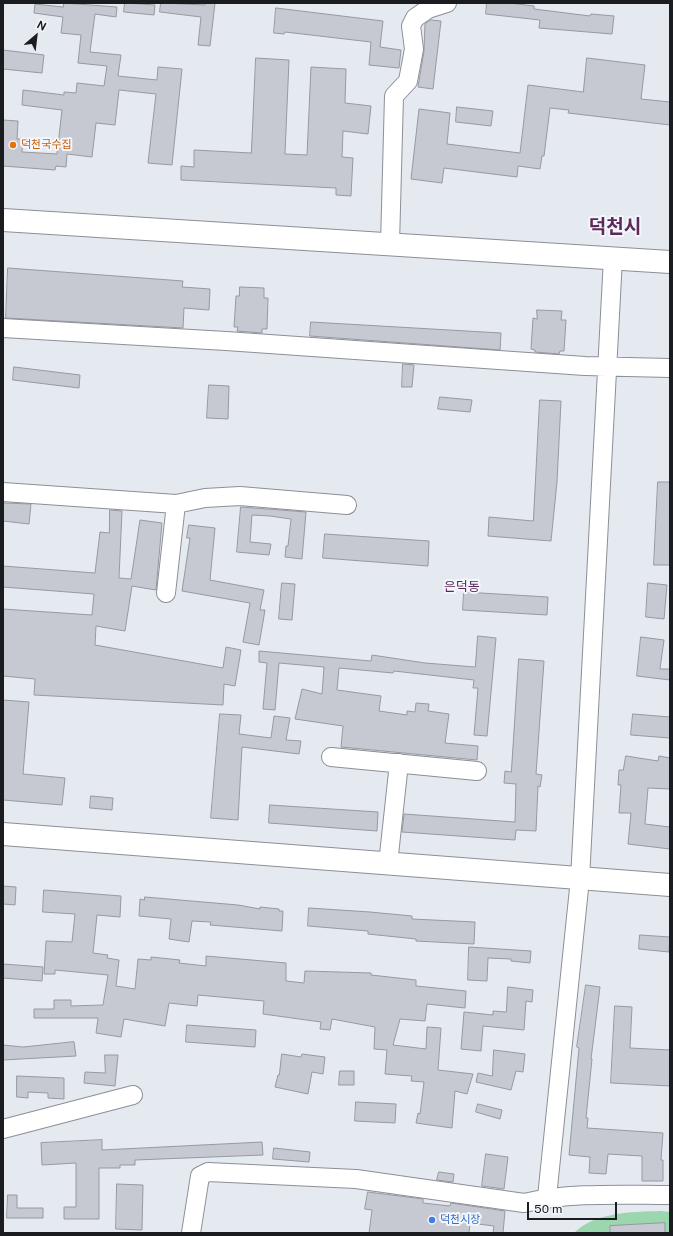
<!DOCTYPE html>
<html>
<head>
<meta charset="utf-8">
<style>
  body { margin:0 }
  #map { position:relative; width:673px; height:1236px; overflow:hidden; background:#e5e9f0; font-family:"Public Sans",sans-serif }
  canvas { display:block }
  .frame { position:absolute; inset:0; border:4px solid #1b1c1f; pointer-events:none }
  .north { position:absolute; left:16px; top:16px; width:40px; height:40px; -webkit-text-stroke:3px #f3f6fd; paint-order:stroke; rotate:28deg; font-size:11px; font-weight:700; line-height:16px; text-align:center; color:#1b1c1f }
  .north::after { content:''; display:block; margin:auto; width:14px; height:18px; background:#1b1c1f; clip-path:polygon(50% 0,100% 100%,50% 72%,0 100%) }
  .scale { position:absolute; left:527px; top:1202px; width:90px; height:18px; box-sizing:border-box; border:2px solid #1b1c1f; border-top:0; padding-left:5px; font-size:12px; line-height:14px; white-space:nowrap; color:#1b1c1f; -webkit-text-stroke:3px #f3f6fd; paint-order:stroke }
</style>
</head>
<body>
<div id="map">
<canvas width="673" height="1236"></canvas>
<div class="frame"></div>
<div class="north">N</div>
<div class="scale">50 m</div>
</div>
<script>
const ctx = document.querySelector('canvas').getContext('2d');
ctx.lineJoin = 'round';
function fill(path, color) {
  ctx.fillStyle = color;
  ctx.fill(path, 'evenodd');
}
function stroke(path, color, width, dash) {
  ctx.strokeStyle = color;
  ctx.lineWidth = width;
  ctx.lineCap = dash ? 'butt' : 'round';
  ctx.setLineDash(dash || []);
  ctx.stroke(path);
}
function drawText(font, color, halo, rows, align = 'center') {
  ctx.font = font + ' "Public Sans","Noto Sans KR",sans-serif';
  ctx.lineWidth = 4;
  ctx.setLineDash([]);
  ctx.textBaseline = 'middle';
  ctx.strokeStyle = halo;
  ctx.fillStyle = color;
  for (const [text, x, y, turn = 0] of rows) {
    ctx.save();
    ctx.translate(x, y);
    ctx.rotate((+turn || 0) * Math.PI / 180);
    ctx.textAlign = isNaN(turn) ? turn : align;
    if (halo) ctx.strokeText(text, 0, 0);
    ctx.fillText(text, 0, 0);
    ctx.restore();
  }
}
const green = new Path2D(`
  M660 1211 670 1212V1233H574C595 1212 632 1212 660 1211Z`);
const building = new Path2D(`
  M64 3 117 7 116 17 95 14 90 52 121 55 118 76 157 80 158 67 182 69 172 165 148 163 156 94 119 90 115 125 96 123 92 157 67 154 66 167 56 166 55 170 3 166V120L18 121 17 139H23L22 152 57 154 62 110 22 105 23 90 64 95V92L76 93 77 83 104 86 107 66 78 63 81 35 61 33 63 17 34 13 35 4 63 7Z
  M125 3 155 5 154 15 124 12Z
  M161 3 205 5V3H215L210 46 198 45 201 17 160 12Z
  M487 3H509L534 6V9L590 16 591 14 614 16 612 34 539 28 540 20 486 14Z
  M276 8 383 21 380 47 401 50 399 68 369 65 371 42 285 32 284 34 274 33Z
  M431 20 441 21 433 89 418 87 424 51 425 24Z
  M3 50 44 55 42 73 3 69Z
  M256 58 289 60 285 154 307 155 311 67 346 69 345 103 371 106 368 134 343 131 342 157 353 158 351 196 336 195V188L181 180V166L194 167V150L251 153Z
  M587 58 645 65 641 99 670 102V125L568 113 569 110 550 108 544 156H542L540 169 518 166 517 177 444 168 442 183 411 179 419 109 450 113 447 144 520 153 528 85 583 92Z
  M457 107 493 111 491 126 456 122Z
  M8 268 183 281 182 287 210 289 209 310 184 308 183 328 6 318Z
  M240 287 264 288V298H268L267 329H262V333L237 331 238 327H234L236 296H239Z
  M537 310 562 311 561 320H566L564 351H560L559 354 535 352V350L531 349 533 318 537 319Z
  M311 322 501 333 500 350 310 336Z
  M403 364 414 365 412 387H402Z
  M14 367 80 375 79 388 13 380Z
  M209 385 229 386 228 419 207 418Z
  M440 397 472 400 470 412 438 409Z
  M540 400 561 401 557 482 551 541 488 536 489 517 533 521Z
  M658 482H670V565H654Z
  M4 503 31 504 29 524 3 521Z
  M241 507 306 512 302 559 285 557 286 546H288L291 519 270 516 252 515 250 542 271 544 269 555 237 552Z
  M110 510 122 511 119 578 131 579 140 520 162 523 156 590 132 586 125 631 96 626 95 645 223 668 226 647 241 650 235 686 224 684 223 705 34 695 35 679 3 676V609L92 615 94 594 3 587V566L95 573 100 532 109 533Z
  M189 525 215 528 210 580 264 590 260 610H265L259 645 243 642 250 603 182 591 190 538H187Z
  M325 534 429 541 428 566 323 558Z
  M282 583 295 584 292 620 279 619Z
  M648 583 667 585 664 619 646 617Z
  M464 592 548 597 547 615 463 610Z
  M478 636 496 638 487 736 474 735 478 688H473L474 680 394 671 393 673 339 668 337 690 381 696 379 711 407 715V711L415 712 416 703 429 704 428 711 449 714 445 743 478 746 477 760 341 747 343 726 295 719 302 689 322 694 324 667 279 663 275 710 263 709 267 663 259 662V651L371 661 372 655 425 663 475 667Z
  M641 637 664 640 660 669H670V680L637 676Z
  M519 659 544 661 536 774 542 775 540 787 538 786 536 831 516 830 515 840 402 832 404 814 515 822 516 784 504 783 505 771 511 772Z
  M3 700 29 702 23 774 65 778 62 805 3 800Z
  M220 714 241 715 239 734 271 738 274 716 290 718 286 740 301 741 299 754 242 747 238 820 211 818Z
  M633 714 670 717V738L631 735Z
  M626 756 658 761 659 756 670 758V789L648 788 645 824 670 827V849L628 844 631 813H619L621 785H618L619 770H623Z
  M91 796 113 798 112 810 90 808Z
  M270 805 378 812 377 831 269 823Z
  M3 886 16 887 15 905 3 904Z
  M44 890 121 896 120 917 97 915 93 953 108 955 107 958 119 960 116 986 135 989 138 959 151 960V957L180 960 179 963 206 966V956L286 963V981L304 983 305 971 371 973V975L416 980V986L466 991 465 1008 427 1004 425 1021 400 1019 393 1045 426 1049 427 1027 441 1028 438 1070 473 1074 467 1094 455 1091 452 1128 416 1123 418 1113 420 1114 424 1082 411 1081 412 1076 385 1074 387 1050 374 1049 375 1027 332 1019 330 1030 320 1029 321 1022 263 1014 264 1001 198 995 197 1006 169 1003 165 1026 124 1019 121 1037 96 1033 98 1018H34V1009H54V1000H71V1006L103 1005 108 975 55 970V974H44L46 941 72 942 75 914 43 912Z
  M145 897 238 905 260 909V907L279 909V911H283L282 931 210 925 211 922 192 921 189 942 169 939 171 919 139 916 140 899 144 900Z
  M309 908 370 912 412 916V919L475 922 474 944 416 941V939L368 934V931L308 926Z
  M640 935 670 937 669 952 639 949Z
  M469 947 531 951 530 963 511 961V959L488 958 487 981 468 980Z
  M3 964 43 967 42 981 3 978Z
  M586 985 600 987 591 1059H592L586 1118H588L587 1128 663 1133 661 1160H663V1181H642V1156L608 1154 606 1174 589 1173 590 1157 569 1155 579 1048 577 1047Z
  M508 987 533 990 532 1002 526 1001 524 1030 483 1026 481 1051 461 1049 464 1012 493 1015V1011L506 1012Z
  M615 1006 632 1007 630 1048 670 1050V1086L611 1083Z
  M187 1025 256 1030 255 1047 186 1042Z
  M74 1042 76 1056 3 1060V1045L23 1047Z
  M494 1050 525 1054 523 1072 516 1071 511 1090 476 1082 478 1073 492 1076Z
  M282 1054 301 1057 302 1054 325 1057 323 1074 312 1072 308 1094 275 1087 278 1075H279Z
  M105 1055H118L115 1086 84 1083 85 1072 105 1073Z
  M340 1071H354V1085H339Z
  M17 1076 64 1078V1099L48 1098V1093L28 1092V1098L17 1097Z
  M356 1102 396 1104 395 1123 355 1121Z
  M478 1104 502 1110 500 1119 476 1112Z
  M102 1140V1150L262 1142 263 1155 135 1160V1165H120V1168H99V1219H64V1207H76V1163L42 1165 41 1143Z
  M274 1148 310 1152 309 1162 273 1159Z
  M486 1154 508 1157 504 1189 482 1186Z
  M439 1172 454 1174 453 1182 437 1180Z
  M117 1184 143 1185 142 1230 116 1229Z
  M368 1192 423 1199V1203L450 1206 451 1203 505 1211 503 1233H493L494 1226 470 1223 469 1233H369L372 1210 365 1209Z
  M8 1195H17V1208H43V1218H7Z
  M665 1223V1233H610V1226Z`);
const minor = new Path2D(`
  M390 244 394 96 408 81 414 49 411 26 415 18 428 9 447 3
  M3 328 226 341 585 366 670 368
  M3 492 176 504 205 498 240 496 347 505
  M166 593 176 504
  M331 757 477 771
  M388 864 399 763
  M3 1129 133 1095
  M547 1197 580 879 613 258
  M191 1233 200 1176 208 1172 356 1179 524 1203C571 1192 621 1195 670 1195`);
const major = new Path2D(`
  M3 220 670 262
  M3 834 670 885`);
const markers = [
  [13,145,4,"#e8710a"],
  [432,1220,4,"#3f7fe0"]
];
const foodNames = [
  ["덕천국수집",21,145]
];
const shopNames = [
  ["덕천시장",440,1220]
];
const quarterNames = [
  ["은덕동",462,587]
];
const townNames = [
  ["덕천시",615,227]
];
fill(green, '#9cd6af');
fill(building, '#c6c9d1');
stroke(building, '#9699a0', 1);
stroke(minor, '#8c8f96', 20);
stroke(major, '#8c8f96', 24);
stroke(minor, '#fff', 18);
stroke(major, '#fff', 22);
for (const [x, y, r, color] of markers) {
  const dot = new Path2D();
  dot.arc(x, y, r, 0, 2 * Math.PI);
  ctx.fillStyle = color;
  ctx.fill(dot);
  stroke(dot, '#f3f6fd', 1.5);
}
drawText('11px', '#c56008', '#f3f6fd', foodNames, 'left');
drawText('11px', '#366cbe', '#f3f6fd', shopNames, 'left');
drawText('13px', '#5c2958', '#f3f6fd', quarterNames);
drawText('bold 19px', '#5c2958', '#f3f6fd', townNames);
</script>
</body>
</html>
